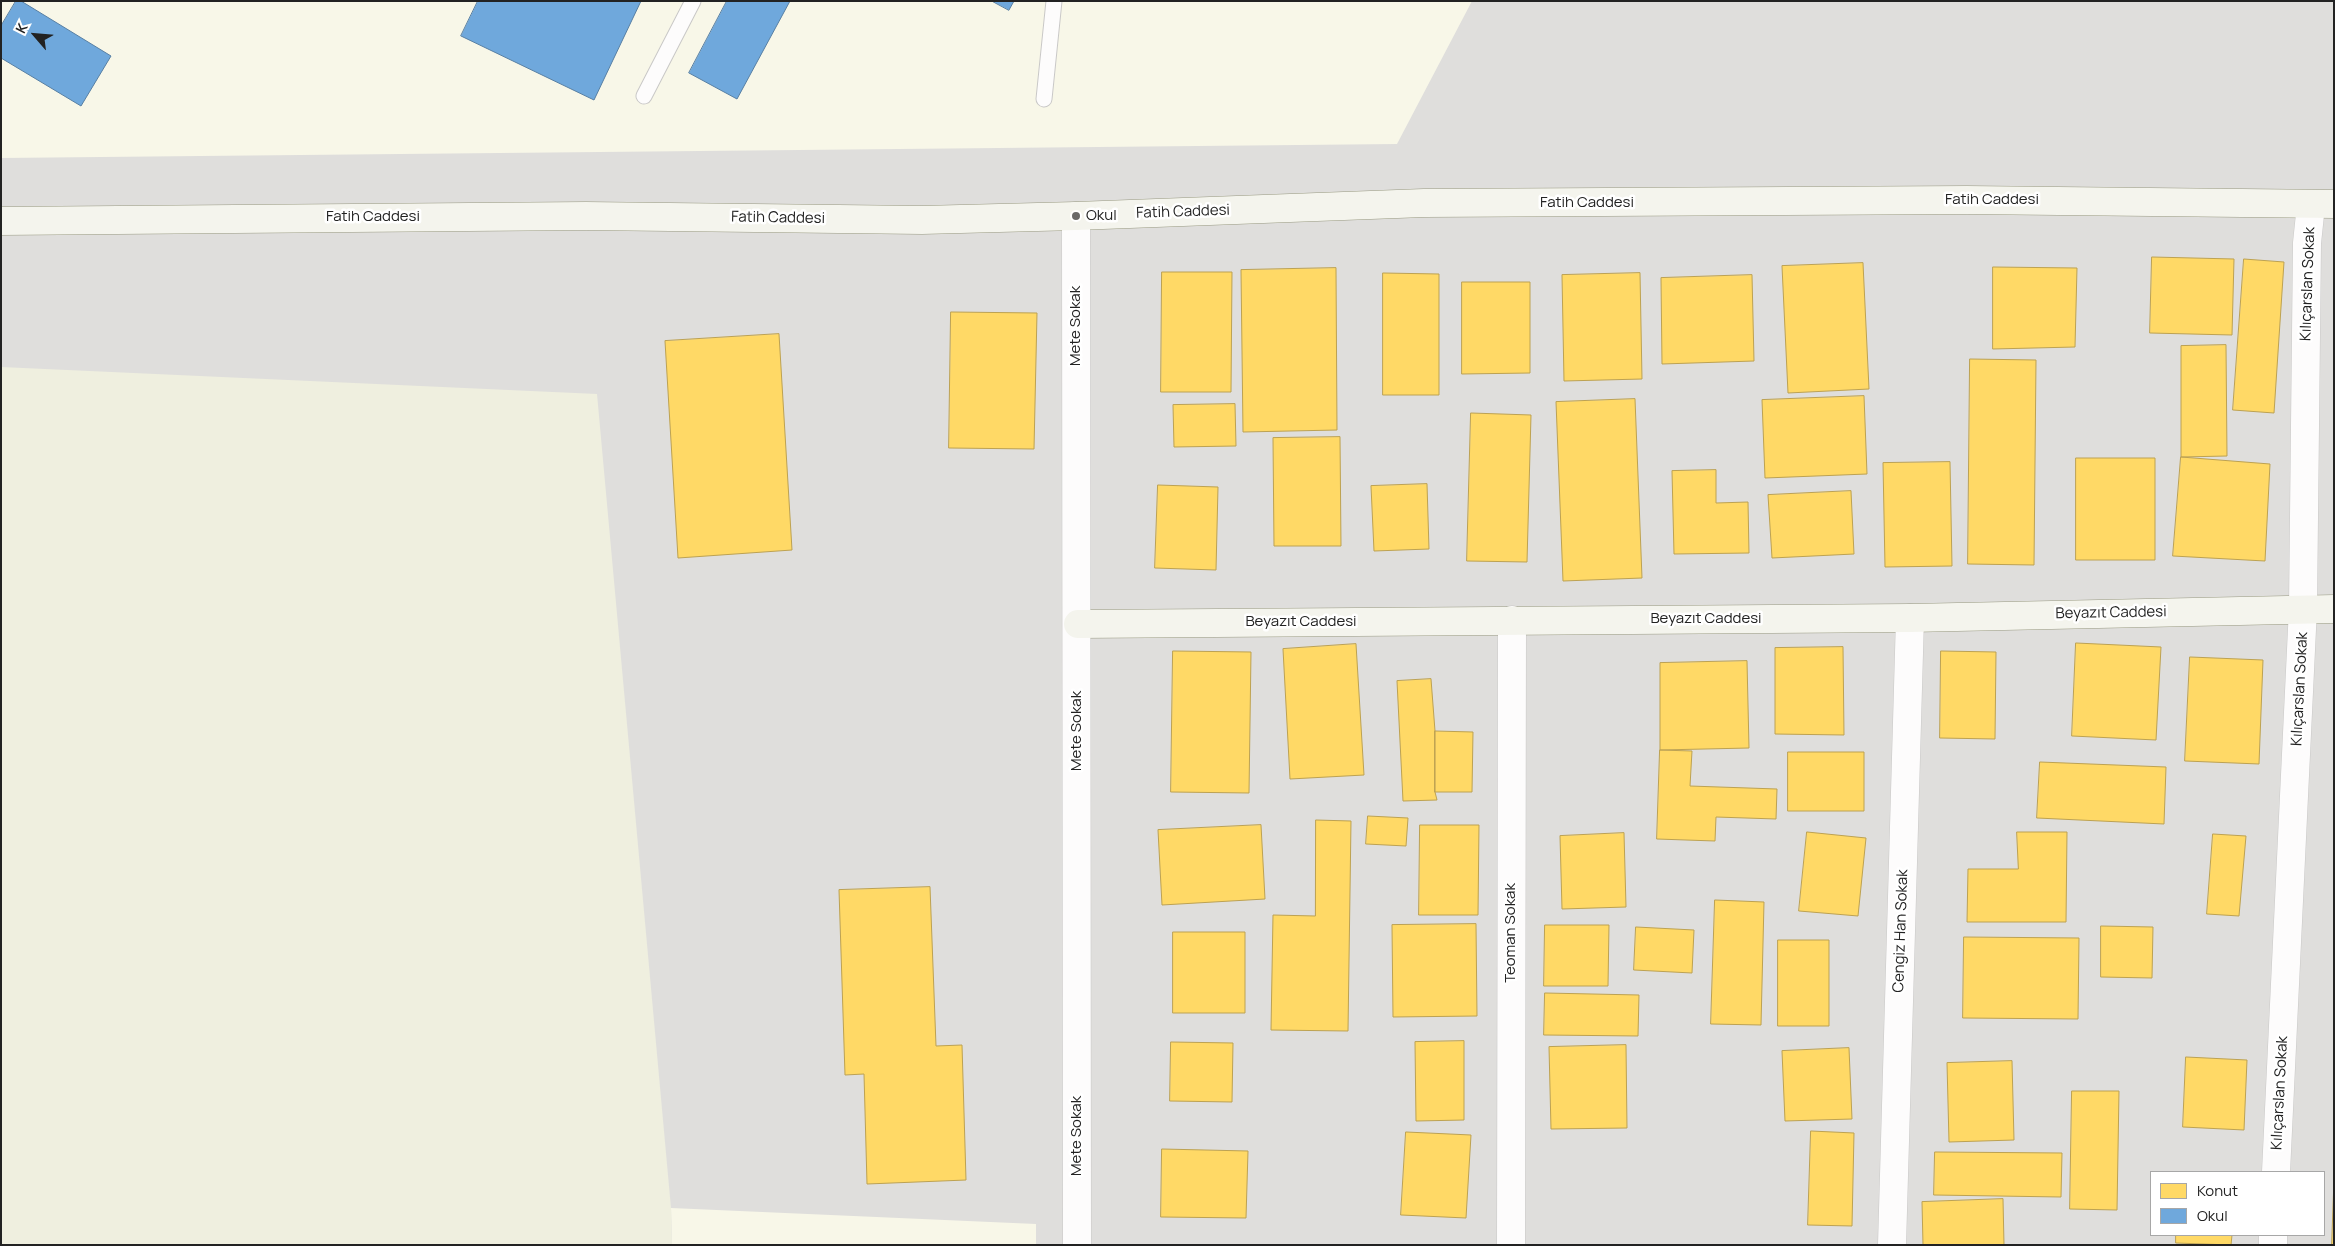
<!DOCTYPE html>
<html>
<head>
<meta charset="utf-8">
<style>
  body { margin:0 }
  #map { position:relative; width:2335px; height:1246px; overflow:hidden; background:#f0eeeb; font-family:Manrope,sans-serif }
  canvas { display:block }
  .frame { position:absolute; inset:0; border:2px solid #222; pointer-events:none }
  .legend { position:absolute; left:2150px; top:1171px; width:175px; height:65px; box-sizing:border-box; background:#fff; border:1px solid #a7a7a7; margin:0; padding:6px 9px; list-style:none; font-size:15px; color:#222 }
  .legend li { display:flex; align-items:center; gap:10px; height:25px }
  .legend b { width:25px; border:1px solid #a7a7a7 }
  .north { position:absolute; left:10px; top:10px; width:50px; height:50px; -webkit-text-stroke:4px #fff; paint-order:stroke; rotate:297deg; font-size:14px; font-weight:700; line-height:20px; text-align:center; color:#222 }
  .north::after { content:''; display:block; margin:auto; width:18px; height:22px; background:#222; clip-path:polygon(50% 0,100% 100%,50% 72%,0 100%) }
</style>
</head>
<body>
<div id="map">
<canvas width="2335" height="1246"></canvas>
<div class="frame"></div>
<ul class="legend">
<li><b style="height:14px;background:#ffd966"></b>Konut</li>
<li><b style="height:14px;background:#6fa8dc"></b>Okul</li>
</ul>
<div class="north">K</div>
</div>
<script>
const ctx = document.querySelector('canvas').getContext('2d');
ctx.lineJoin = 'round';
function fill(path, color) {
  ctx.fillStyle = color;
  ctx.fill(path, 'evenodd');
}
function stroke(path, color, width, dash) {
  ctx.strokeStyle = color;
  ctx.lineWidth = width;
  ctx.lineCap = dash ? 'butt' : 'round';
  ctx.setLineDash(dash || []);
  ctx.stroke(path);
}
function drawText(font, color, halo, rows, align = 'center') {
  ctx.font = font + ' Manrope,sans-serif';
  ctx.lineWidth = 5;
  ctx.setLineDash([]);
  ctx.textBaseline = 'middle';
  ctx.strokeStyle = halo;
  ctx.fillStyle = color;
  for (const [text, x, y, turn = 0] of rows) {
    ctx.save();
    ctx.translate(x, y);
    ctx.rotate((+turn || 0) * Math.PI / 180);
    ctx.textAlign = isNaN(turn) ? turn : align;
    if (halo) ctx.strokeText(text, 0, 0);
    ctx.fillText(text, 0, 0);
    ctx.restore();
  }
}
const residential = new Path2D(`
  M1 1H2334V1245H1ZM2151 1172H2324V1235H2151Z`);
const education = new Path2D(`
  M1 1H1472L1397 144 1 158Z
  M671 1208 1036 1224V1245H672Z`);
const farmland = new Path2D(`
  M1 367 597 394 671 1208 672 1245H1Z`);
const homes = new Path2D(`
  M2152 257 2234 259 2232 335 2150 333Z
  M2244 259 2284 262 2274 413 2233 410Z
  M1863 263 1869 389 1788 393 1782 266Z
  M1993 267 2077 268 2075 347 1993 349Z
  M1336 268 1337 430 1243 432 1241 270Z
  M1162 272H1232L1231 392H1161Z
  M1383 273 1439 274V395H1383Z
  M1640 273 1642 379 1564 381 1562 275Z
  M1752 275 1754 361 1662 364 1661 278Z
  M1462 282H1530V373L1462 374Z
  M951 312 1037 313 1034 449 949 448Z
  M779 334 792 550 678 558 665 341Z
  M2226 345 2227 456 2181 457V346Z
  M1970 359 2036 360 2034 565 1968 564Z
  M1864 396 1867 474 1765 478 1762 400Z
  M1635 399 1642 578 1563 581 1556 402Z
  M1235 404 1236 446 1174 447 1173 405Z
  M1471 413 1531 415 1527 562 1467 561Z
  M1340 437 1341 546H1274L1273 438Z
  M2181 457 2270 464 2265 561 2173 556Z
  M2076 458H2155V560H2076Z
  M1950 462 1952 566 1885 567 1883 463Z
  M1716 470V503L1748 502 1749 553 1674 554 1672 471Z
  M1427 484 1429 549 1374 551 1371 486Z
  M1158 485 1218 487 1216 570 1155 568Z
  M1851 491 1854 554 1772 558 1768 495Z
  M2076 643 2161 647 2156 740 2072 736Z
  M1356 644 1364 775 1290 779 1283 649Z
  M1843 647 1844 735 1775 734V648Z
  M1173 651 1251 652 1249 793 1171 792Z
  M1941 651 1996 652 1995 739 1940 738Z
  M2190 657 2263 660 2259 764 2185 761Z
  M1747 661 1749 748 1660 750V663Z
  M1431 679 1435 731V792L1437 800 1403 801 1397 681Z
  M1435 731 1473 732 1472 792H1435Z
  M1660 750 1692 751 1690 786 1777 789 1776 819 1716 817 1715 841 1657 839Z
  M1788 752H1864V811H1788Z
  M2040 762 2166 767 2164 824 2037 818Z
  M1368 816 1408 818 1406 846 1366 844Z
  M1316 820 1351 821 1348 1031 1271 1030 1273 915 1315 916Z
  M1261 825 1265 899 1162 905 1158 830Z
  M1420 825H1479L1478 915H1419Z
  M1807 832 1866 838 1858 916 1799 911Z
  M2017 832H2067L2066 922H1967L1968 869H2018Z
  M1624 833 1626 907 1562 909 1560 836Z
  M2213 834 2246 836 2239 916 2207 914Z
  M930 887 936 1046 962 1045 966 1180 867 1184 864 1074 845 1075 839 890Z
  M1715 900 1764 902 1761 1025 1711 1024Z
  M1476 924 1477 1016 1393 1017 1392 925Z
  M1545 925H1609L1608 986H1544Z
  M2101 926 2153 927 2152 978 2101 977Z
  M1636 927 1694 930 1692 973 1634 970Z
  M1173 932H1245V1013H1173Z
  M1964 937 2079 938 2078 1019 1963 1018Z
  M1778 940H1829V1026H1778Z
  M1545 993 1639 995 1638 1036 1544 1035Z
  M1464 1041V1120L1416 1121 1415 1042Z
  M1171 1042 1233 1043 1232 1102 1170 1101Z
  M1626 1045 1627 1128 1551 1129 1549 1047Z
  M1849 1048 1852 1119 1785 1121 1782 1051Z
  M2186 1057 2247 1060 2244 1130 2183 1127Z
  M2012 1061 2014 1140 1949 1142 1947 1063Z
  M2072 1091H2119L2117 1210 2070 1209Z
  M1811 1131 1854 1133 1852 1226 1808 1225Z
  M1406 1132 1471 1135 1466 1218 1401 1215Z
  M1162 1149 1248 1151 1246 1218 1161 1217Z
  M1935 1152 2062 1153 2061 1197 1934 1195Z
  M2334 1180V1245H2332Z
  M2003 1199 2004 1245H1923L1922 1202Z
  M2176 1235H2232L2231 1245 2176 1243Z`);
const schools = new Path2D(`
  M16 1H21L111 56 81 106 1 58V26Z
  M478 1H641L594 100 461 36Z
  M727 1H790L737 99 689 73Z
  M992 1H1014L1009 10Z`);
const lane = new Path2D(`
  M644 96 693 1
  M1044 99 1054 1`);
const street = new Path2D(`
  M1076 216 1077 1245
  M2276 1172 2303 608 2307 243 2311 205
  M1511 1245 1512 620
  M1892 1245 1910 618
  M2273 1245V1235`);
const secondary = new Path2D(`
  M1 221 586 216 922 220 1076 216 1424 203 1967 200 2334 204
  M1078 624 1910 618 2334 609`);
const markers = [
  [1076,216,5,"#6a6968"]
];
const streetNames = [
  ["Fatih Caddesi",1992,200],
  ["Fatih Caddesi",1587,203],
  ["Fatih Caddesi",1183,212,-2],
  ["Fatih Caddesi",373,217],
  ["Fatih Caddesi",778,218,1],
  ["Kılıçarslan Sokak",2308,284,-88],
  ["Mete Sokak",1076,326,-90],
  ["Beyazıt Caddesi",2111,613,-1],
  ["Beyazıt Caddesi",1706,619],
  ["Beyazıt Caddesi",1301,622],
  ["Kılıçarslan Sokak",2300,689,-87],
  ["Mete Sokak",1077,731,-90],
  ["Cengiz Han Sokak",1901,931,-88],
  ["Teoman Sokak",1511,933,-90],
  ["Kılıçarslan Sokak",2280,1093,-87],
  ["Mete Sokak",1077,1136,-90]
];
const poiNames = [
  ["Okul",1086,216]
];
fill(residential, '#dfdedc');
fill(education, '#f8f7e8');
fill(farmland, '#efefdf');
fill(homes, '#ffd966');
stroke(homes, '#bda252', 1);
fill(schools, '#6fa8dc');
stroke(schools, '#5880a4', 1);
stroke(lane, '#c9c8c7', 17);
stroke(street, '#c9c8c7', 29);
stroke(secondary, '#999a82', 29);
stroke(lane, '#fdfcfc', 15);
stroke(street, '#fdfcfc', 28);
stroke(secondary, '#f4f4ed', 28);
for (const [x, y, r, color] of markers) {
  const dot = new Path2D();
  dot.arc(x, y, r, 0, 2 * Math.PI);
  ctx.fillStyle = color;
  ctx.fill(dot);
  stroke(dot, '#fff', 2);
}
drawText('15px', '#222', '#fff', streetNames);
drawText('15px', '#222', '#fff', poiNames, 'left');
</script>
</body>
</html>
